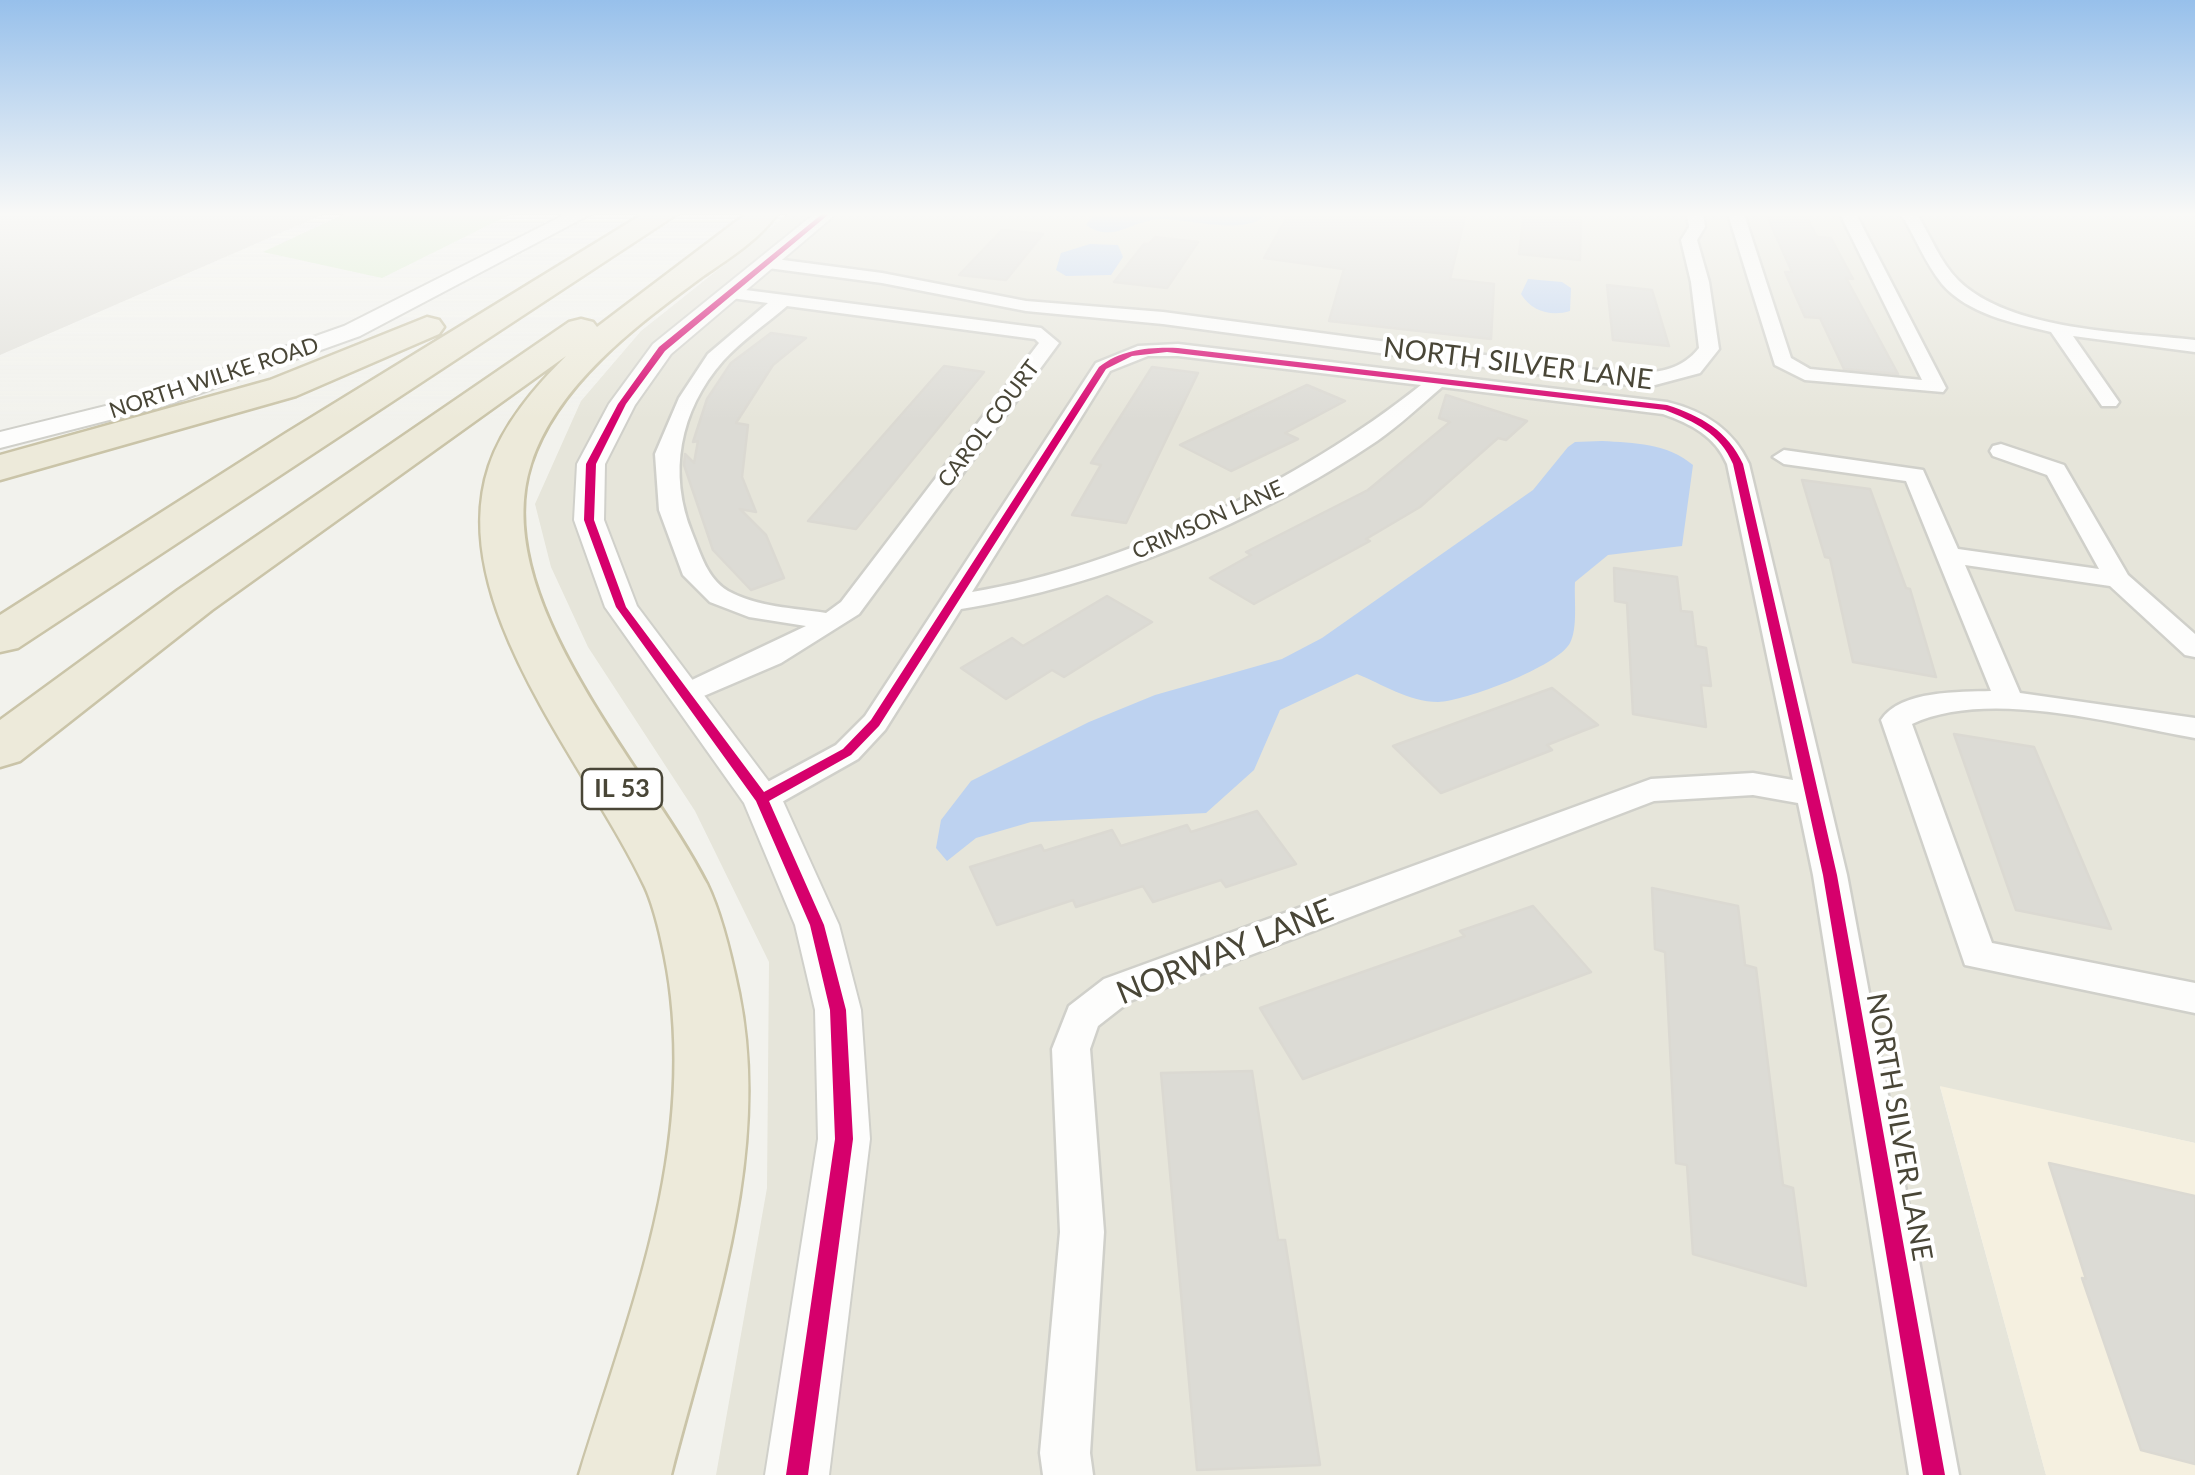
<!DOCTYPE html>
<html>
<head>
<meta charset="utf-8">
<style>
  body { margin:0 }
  canvas { display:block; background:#f2f2ed }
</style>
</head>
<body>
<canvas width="2195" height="1475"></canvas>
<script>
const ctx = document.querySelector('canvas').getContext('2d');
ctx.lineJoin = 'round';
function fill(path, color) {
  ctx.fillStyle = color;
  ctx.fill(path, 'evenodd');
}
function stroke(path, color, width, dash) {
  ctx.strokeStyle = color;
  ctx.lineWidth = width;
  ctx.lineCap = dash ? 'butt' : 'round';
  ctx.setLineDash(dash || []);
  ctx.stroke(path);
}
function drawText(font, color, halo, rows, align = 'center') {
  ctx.font = font + ' Lato,sans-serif';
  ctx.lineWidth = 8;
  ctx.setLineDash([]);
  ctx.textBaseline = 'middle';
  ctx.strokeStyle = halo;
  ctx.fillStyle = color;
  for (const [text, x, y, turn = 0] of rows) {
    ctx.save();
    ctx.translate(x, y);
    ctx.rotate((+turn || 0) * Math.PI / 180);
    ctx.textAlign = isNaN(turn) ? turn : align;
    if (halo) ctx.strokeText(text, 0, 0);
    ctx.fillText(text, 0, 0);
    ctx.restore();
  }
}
const residential = new Path2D(`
  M788 214H2195V1143L1940 1087 2046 1475H716L767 1188 769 962 695 811 588 647 551 567 535 504 581 401 641 331Z`);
const commercial = new Path2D(`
  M1940 1086 2195 1143V1475H2046Z`);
const industrial = new Path2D(`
  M0 214H324L0 355Z`);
const green = new Path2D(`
  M344 214H511L382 278 263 252Z`);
const water = new Path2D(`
  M1095 214H1266C1249 237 1186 218 1160 219 1132 220 1114 244 1086 225Z
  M1090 244 1118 245 1123 257 1111 275 1066 276 1056 270 1061 253Z
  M1528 279 1562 282 1571 288 1570 311C1551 317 1531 311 1521 294Z
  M1602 441C1634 443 1667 443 1693 465L1682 546 1608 555 1575 582C1574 599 1578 628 1570 643 1557 667 1465 701 1438 702 1409 702 1382 684 1357 674L1280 710 1254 770 1206 813 1031 822 976 838 947 861 936 848 941 820 971 781 1089 722 1155 695 1282 659 1322 638 1533 490 1568 447 1575 442Z`);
const building = new Path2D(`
  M1431 214 1465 217 1450 279 1494 284 1491 339 1329 321 1344 269 1264 258 1288 215Z
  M1524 214H1581L1580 260 1519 254Z
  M1766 214H1805L1817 237 1831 238 1853 279 1846 278 1898 374 1844 369 1820 318 1805 317 1785 272H1792Z
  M1002 230 1043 234 1006 280 959 275Z
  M1155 237 1198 242 1167 288 1114 282 1144 244H1149Z
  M1607 285 1652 290 1669 346 1613 340Z
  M771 333 806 338 773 365 736 423 748 425 742 477 756 512 740 509 766 535 784 578 751 590 713 550 684 465 685 454 694 463 698 441 693 442 707 399 731 363Z
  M944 366 984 372 856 529 808 521Z
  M1152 367 1198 373 1126 523 1072 515 1101 465 1091 463Z
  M1307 385 1345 401 1285 433 1298 439 1231 471 1180 445Z
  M1446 395 1527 421 1506 440 1498 438 1420 507 1366 539 1370 541 1254 604 1210 578 1251 555 1246 552 1368 490 1450 422 1439 418Z
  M1802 480 1870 489 1906 588 1910 589 1936 677 1853 662 1830 558 1825 557Z
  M1614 568 1677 577 1681 611 1692 612 1696 646 1706 648 1711 686 1701 685 1706 727 1633 714 1627 603 1615 601Z
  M1107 596 1152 622 1064 677 1052 670 1006 699 961 668 1012 638 1023 646Z
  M1552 688 1598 725 1547 745 1552 750 1441 793 1393 746Z
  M1954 734 2034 747 2111 929 2016 910Z
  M1257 811 1296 864 1226 887 1221 880 1153 902 1143 886 1076 907 1073 900 997 925 970 867 1041 845 1044 851 1112 830 1121 846 1187 825 1191 832Z
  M1652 888 1738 906 1745 965 1756 968 1783 1185 1793 1188 1806 1286 1693 1254 1687 1165 1676 1163 1665 952 1655 949Z
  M1533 906 1591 972 1303 1079 1260 1008 1465 936 1460 931Z
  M1252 1071 1278 1240H1285L1320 1465 1197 1470 1161 1073Z
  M2049 1163 2195 1196V1464L2141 1450 2082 1278 2086 1279Z`);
const minor = new Path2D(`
  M1687 214H1703L1705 227 1697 240 1709 282 1719 349 1700 373 1655 385 1612 384 1163 324 1026 311 882 283 768 268 760 263 768 258 882 273 1026 301 1163 312 1612 372C1646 373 1677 376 1699 348L1691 282 1681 240 1689 227Z
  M1728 214H1744L1791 358 1810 369 1922 380 1840 214H1856L1946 388 1943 392 1805 380 1775 365Z
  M1901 214H1917C1930 235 1940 262 1958 280 2010 331 2125 332 2195 340V352L2073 336 2119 402 2116 406H2102L2051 332C2013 323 1968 314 1942 284 1925 263 1915 236 1901 214Z
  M730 288 1041 328 1059 343 859 614 781 663 685 704 675 702 671 695 675 688 806 626 749 617 710 602 683 575 659 510 655 454 679 398 708 354 768 303 724 297 721 293ZM787 306 1035 339 1039 343 841 602 826 613C794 608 757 607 728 591 707 578 701 555 692 533 668 474 679 411 723 361 741 341 766 324 787 306Z
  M1178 344 1667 402C1704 411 1733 429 1749 464L1847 875 1959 1475H1909L1813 875 1798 803 1753 795 1654 801 1130 1001 1098 1026 1090 1049 1104 1232 1090 1453 1093 1475H1043L1040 1453 1060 1232 1052 1049 1069 1006 1104 979 1651 779 1753 773 1793 780 1727 464C1715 436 1691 424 1663 414L1442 387C1421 405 1400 425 1377 441 1257 522 1104 586 961 609L885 730 858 759 773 807 762 810 751 807 746 799 751 791 836 745 865 716 1096 363 1138 346ZM1148 356H1178L1421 385C1301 481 1124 567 972 592L1110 371Z
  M2001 444 2064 465 2128 575 2195 634V657L2185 655 2110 586 1965 565 2020 693 2195 718V738C2115 724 1988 688 1912 724L1992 943 2195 983V1013L1965 965 1881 720C1900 690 1960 692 1991 691L1906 481 1784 464 1773 457 1784 450 1923 470 1958 549 2099 569 2047 475 1993 456 1990 451 1993 446Z`);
const tertiary = new Path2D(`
  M566 214H591L360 336 164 406 0 448V432L146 396 344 326Z
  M814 214H836L671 354 635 405 605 464 604 520 637 606 782 799 839 925 861 1010 870 1139 829 1475H765L818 1139 815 1010 795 925 744 803 605 607 574 520 577 464 609 404 653 344Z`);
const motorway = new Path2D(`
  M643 214H677L18 648 0 652V615L286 433Z
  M746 214H777C759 240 728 259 702 277 637 325 557 384 531 464 487 600 649 769 707 884 722 915 732 959 739 993 772 1156 711 1319 671 1475H579C628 1315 690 1168 671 997 668 967 657 913 645 887 590 768 443 604 489 466 503 424 535 387 566 356L212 610 20 761 0 767V720L178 590 569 322 581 319 593 322 597 327Z
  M427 317 439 320 444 327 439 334 296 396 0 480V455L270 380Z`);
const cycleway = new Path2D(`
  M822 214H829L665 351 626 404 596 464 594 520 626 607 764 792 843 749 871 720 1099 367C1122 349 1150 347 1178 348L1667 405C1701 416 1728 431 1743 464L1837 875 1945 1475H1923L1823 875 1733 464C1720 433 1695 422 1665 410L1167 352 1132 356 1106 369 879 726 851 755 769 801 824 925 846 1010 853 1139 808 1475H786L835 1139 830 1010 810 925 756 801 616 607 584 520 586 464 618 404 659 347Z`);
const farStreetnames = [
  ["NORTH WILKE ROAD",214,378,-18],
  ["CAROL COURT",989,424,-53],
  ["CRIMSON LANE",1208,520,-24]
];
const shields = [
  [622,789,80]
];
const shieldNames = [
  ["IL 53",622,789]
];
const streetNames = [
  ["NORTH SILVER LANE",1518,364,7],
  ["NORTH SILVER LANE",1899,1127,80]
];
const nearStreetnames = [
  ["NORWAY LANE",1225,952,-22]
];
fill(residential, '#e6e5da');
fill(commercial, '#f5f0e0');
fill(industrial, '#e2e1db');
fill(green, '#daeecd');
fill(water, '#bdd2f0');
fill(building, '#dcdbd5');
stroke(building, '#dbd9d2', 2.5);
stroke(minor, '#d0d0ca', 5);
stroke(tertiary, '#d0d0ca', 4);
stroke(motorway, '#cac4a8', 5);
fill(minor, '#fdfdfc');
fill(tertiary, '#fdfdfc');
fill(motorway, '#edeada');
fill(cycleway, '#d6006c');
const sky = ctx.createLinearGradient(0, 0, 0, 420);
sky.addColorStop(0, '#97c0eb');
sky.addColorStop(0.51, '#f9f9f7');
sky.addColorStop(1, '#f9f9f700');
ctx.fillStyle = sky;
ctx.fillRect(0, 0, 2195, 420);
drawText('22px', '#494637', '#fff', farStreetnames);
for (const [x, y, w] of shields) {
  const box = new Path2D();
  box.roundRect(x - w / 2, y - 20, w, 40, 8);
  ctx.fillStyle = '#fff';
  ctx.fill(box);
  stroke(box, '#494637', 2.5);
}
drawText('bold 25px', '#494637', null, shieldNames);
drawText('28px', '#494637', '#fff', streetNames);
drawText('32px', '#494637', '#fff', nearStreetnames);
</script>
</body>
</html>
